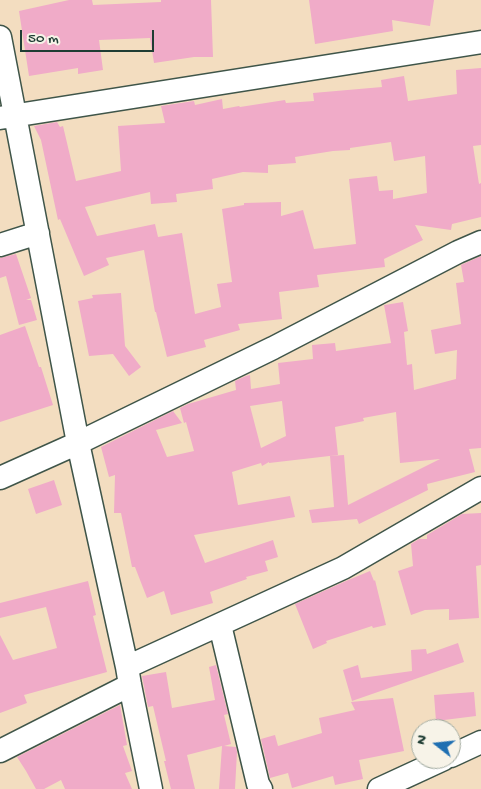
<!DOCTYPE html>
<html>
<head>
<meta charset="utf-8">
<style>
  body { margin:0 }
  #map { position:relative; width:481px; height:789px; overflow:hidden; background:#f3ddc0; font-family:"Gochi Hand",sans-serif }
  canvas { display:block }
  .north { position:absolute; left:411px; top:719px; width:50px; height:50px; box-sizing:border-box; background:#f7f3e8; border:1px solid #a1aaa0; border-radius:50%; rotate:286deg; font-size:14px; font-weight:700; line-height:20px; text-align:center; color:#1f3d34 }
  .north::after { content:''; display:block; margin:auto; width:18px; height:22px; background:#1f6fb2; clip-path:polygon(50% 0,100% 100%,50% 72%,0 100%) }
  .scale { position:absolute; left:20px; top:30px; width:134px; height:22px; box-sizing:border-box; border:2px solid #1f3d34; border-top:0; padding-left:6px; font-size:15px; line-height:18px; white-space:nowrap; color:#1f3d34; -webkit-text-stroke:4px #f7f3e8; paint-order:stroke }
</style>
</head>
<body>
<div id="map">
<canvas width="481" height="789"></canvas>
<div class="north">N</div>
<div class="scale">50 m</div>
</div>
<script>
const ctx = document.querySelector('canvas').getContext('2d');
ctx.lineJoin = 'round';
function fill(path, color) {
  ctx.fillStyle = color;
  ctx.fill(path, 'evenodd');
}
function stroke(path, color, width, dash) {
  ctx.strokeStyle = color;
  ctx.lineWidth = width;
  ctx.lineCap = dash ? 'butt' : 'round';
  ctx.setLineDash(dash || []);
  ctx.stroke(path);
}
const building = new Path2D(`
  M69 0H92L93 5 161 2V0H211L213 57H194L154 63 150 38 99 40 103 70 78 74V68L29 76 19 11Z
  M309 0H434L430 26 392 20 393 31 315 44Z
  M481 68V145L473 146 479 184 481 183V217L452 224 451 230 415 225 423 240 384 259 385 267 317 275 319 287 279 292 282 319 238 324 240 330 204 340 206 347 167 357 156 312H155L144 250 106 258 109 265 84 276 60 219 58 220 41 140 34 126 57 122 60 127 63 126 76 181 121 171 118 126 165 123 161 106 194 101 195 105 222 99 223 109 239 106 240 107 285 100 286 103 314 101 313 93 382 87 381 80 404 76 408 101 457 94 456 70ZM391 142 394 161 425 156 427 193 393 199V190L379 191 377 176 349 179 356 244 314 249 303 210 281 216V202L244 203V205L222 209 232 282 217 284 221 307 195 314 182 233 158 237 155 224 97 236 85 207 150 192 151 204 177 202 176 194 213 189 212 179 243 172 268 173V165L296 163 295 157 333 151 350 150V148Z
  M16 254 31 298 26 300H31L37 320 19 325 6 276 0 278V258Z
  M481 256V448L469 449 475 472 427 484 428 490 359 524 357 519 312 523 309 510 334 507 330 456 344 455 348 505 440 459 400 463 396 412 363 418 364 421 335 427 338 455 269 463V462L262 466 261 463 232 472 238 505 290 496 295 517 194 535 205 563 273 540 278 557 265 561 268 571 246 577 247 579 210 592 213 603 171 615 164 591 147 598 135 567H132L121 513H114L115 475 109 477 101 447 173 411 182 423 156 430 167 457 194 451 186 422 184 423 180 408 188 404 236 390 235 381 246 376 250 375 251 389 280 384 278 363 313 359 312 345 335 343 336 351 391 343 384 305H385L403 302 408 331 404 332 407 365 412 364 414 390 456 379 457 350 435 354 431 330 461 324 456 283 464 282 461 265ZM282 401 286 436 261 448 250 406Z
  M121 293 125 346 141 367 129 376 113 354 89 356 78 301 93 298 92 295Z
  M25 326 39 367H41L53 405 0 422V335Z
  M54 480 62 505 36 514 28 489Z
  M481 513V565L476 566 479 618 449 620V609L425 610 411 615 398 571 413 566 411 544 419 539H427V535L462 514Z
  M370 571 374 581 375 580 386 625 373 628 372 626 326 641 327 643 313 649 295 604 346 581Z
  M88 581 96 615 93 616 107 672 24 695 27 703 0 713V635L13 660 57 648 46 607 0 618V603Z
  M458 643 464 662 352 701 343 670 358 665 361 678 412 671 411 650 426 649 427 654Z
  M216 665 228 714 224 715 231 744 224 746 236 747 237 752 235 789H219L222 746 187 755 195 789H171L164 761H166L153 706 148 707 142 676 166 672 172 708 215 700 209 667Z
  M474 692 476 716 436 721 434 695Z
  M393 698 404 751 359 760 363 779 335 785 333 776 292 788 288 773 270 778 261 739 275 735 278 746 322 733 319 718 355 710 351 702Z
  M120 705 127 745 123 746 132 771 125 773 132 789H65L61 780 44 789H36L26 771 17 757Z`);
const minor = new Path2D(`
  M0 37 78 443 127 667 130 685 151 789
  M0 118 481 42
  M0 245 38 233
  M0 478 78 443 273 348 458 252 481 242
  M220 625 258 784 261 789
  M127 667 343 568 481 488
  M0 751 130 685
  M451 756 481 742
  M379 789 444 759`);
fill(building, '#f0abc8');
stroke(minor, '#3f5549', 25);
stroke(minor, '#fff', 22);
</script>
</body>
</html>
